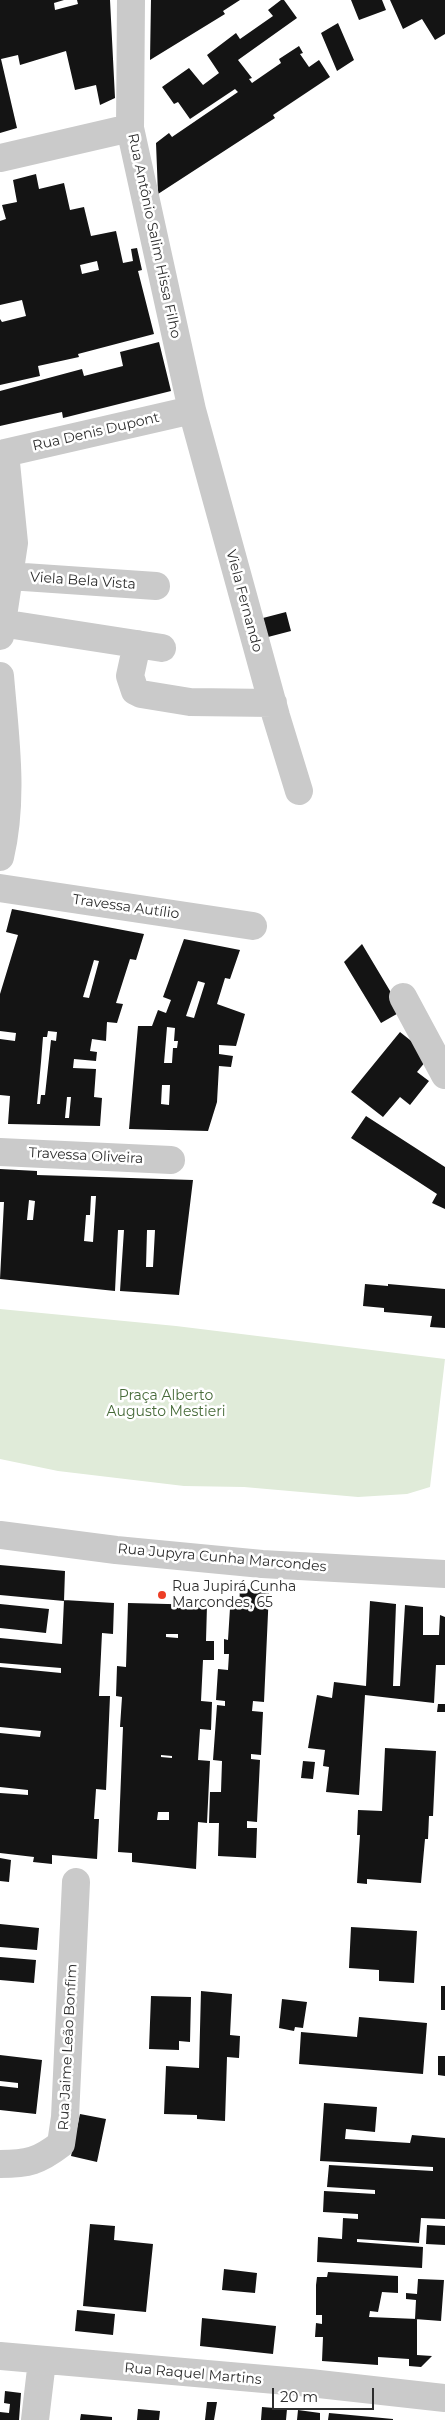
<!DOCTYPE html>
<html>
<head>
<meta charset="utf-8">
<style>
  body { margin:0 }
  #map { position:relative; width:445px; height:2420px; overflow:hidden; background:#fff; font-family:Montserrat,sans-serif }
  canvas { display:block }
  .scale { position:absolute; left:272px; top:2388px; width:102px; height:22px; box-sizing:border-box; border:2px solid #2d2d2d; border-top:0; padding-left:6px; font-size:15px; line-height:18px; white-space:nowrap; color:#2d2d2d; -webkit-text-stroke:4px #fff; paint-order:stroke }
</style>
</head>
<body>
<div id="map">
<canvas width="445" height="2420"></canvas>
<div class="scale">20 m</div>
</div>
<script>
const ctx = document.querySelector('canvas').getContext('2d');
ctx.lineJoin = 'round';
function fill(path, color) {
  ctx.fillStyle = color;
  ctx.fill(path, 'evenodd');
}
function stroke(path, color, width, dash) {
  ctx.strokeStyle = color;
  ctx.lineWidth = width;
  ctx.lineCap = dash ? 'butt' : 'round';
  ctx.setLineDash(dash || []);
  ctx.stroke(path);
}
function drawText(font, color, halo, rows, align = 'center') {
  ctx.font = font + ' Montserrat,sans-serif';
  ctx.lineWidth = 5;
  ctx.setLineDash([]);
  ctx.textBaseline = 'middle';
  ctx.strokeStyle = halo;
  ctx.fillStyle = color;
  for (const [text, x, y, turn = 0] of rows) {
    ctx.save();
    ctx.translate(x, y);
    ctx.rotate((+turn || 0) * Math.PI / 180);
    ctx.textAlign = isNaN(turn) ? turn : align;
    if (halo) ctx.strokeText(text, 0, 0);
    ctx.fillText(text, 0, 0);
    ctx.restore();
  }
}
const green = new Path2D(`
  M0 1309 176 1326 445 1359 430 1487 407 1494 358 1497 244 1487 184 1486 58 1471 0 1459Z`);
const building = new Path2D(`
  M0 0H64L54 3 55 10 78 4 77 0H110L115 98 100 105 96 85 75 90 66 51 20 65 18 55 1 59 17 128 0 133Z
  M151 0H240L223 11 225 14 150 60Z
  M281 0H284L297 18 238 60 252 78 249 79 252 83 281 63 279 59 299 46 303 53 300 54 309 67 319 60 330 77 273 115 275 118 158 194 156 143 169 133 172 137 238 92 235 89 190 119 178 102 174 104 162 87 189 68 203 85 219 73 207 55 236 33 240 39 273 16 268 10Z
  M351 0H382L386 10 359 20Z
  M390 0H445V34L435 40 422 19 403 29Z
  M338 23 354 60 337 71 321 33Z
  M36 174 39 189 64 183 70 210 84 207 91 236 116 231 123 263 133 261 131 249 137 248 142 270 138 271 154 334 78 354 79 357 38 366 40 376 0 385V319L2 322 26 316 22 300 0 305V221L6 219 2 205 17 202 13 180ZM97 261 99 270 82 274 80 265Z
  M159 342 171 391 63 418 62 412 0 426V391L82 369 84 376 123 366 120 352Z
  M286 612 291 631 268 637 263 618Z
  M12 909 144 934 136 960 130 959 116 1003 123 1004 117 1023 107 1022 106 1041 92 1039 90 1051 97 1052 96 1061 74 1059 73 1068 96 1069 94 1097 102 1098 100 1126 8 1124 10 1096 0 1095V1039L15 1041 16 1033 0 1031V994L18 935 6 932ZM94 960 99 961 89 998 83 997ZM48 1031 57 1032 56 1041 51 1040 45 1095H41L40 1104H37L41 1062 43 1037H47ZM67 1097H71L69 1118H65Z
  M184 939 240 950 230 979 225 978 217 1004 245 1014 236 1046 219 1045V1054L233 1056 231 1067 219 1066 217 1102 208 1131 129 1129 138 1026H152L158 1010 166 1013 171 1000 163 997ZM198 981 205 983 194 1018 186 1016ZM167 1027 175 1028 174 1041H178L177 1048H173L172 1063H164ZM162 1085H170L169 1105 161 1104Z
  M362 944 402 1011 381 1023 344 962Z
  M400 1032 430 1056 417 1072 429 1081 410 1105 400 1097 383 1117 351 1092Z
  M366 1116 445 1167V1209L432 1203 437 1194 351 1138Z
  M0 1169 37 1171V1175L193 1180 179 1295 120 1291 124 1230H118L115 1291 0 1279 4 1202H0ZM91 1196H96L93 1242 84 1241 86 1215H90ZM29 1200 35 1201 33 1220H27ZM147 1230H155L153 1267H146Z
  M365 1284 388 1286V1284L445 1289V1328L430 1327 432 1316 384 1312V1308L363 1306Z
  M0 1565 65 1571 64 1601 0 1595Z
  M240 1588 269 1591 264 1702 253 1701 252 1711 263 1712 261 1755 251 1754V1759L260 1760 257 1822 247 1821V1828H257L256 1858 218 1856 219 1823H209L210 1792H221L222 1761 213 1760 217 1705 225 1706V1701L216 1700 218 1669 228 1670 229 1654H224V1639L228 1640 230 1608H239Z
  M64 1600 114 1603 113 1634 102 1633 99 1696H110L106 1790 96 1789 94 1819H99L97 1859 52 1855V1864L33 1862 34 1857 0 1853V1793L28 1795V1790L0 1787V1733L40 1737 41 1731 0 1727V1667L61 1673V1668L0 1663V1638L62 1644Z
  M370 1601 396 1604 393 1686H400L405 1605 423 1607V1635H439L440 1615 445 1617V1665H436L434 1703 365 1695 359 1795 326 1792 329 1767 323 1766 325 1750 308 1748 317 1695 332 1698 334 1682 366 1686Z
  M128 1603 207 1605 206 1641H214V1660H203L201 1701 212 1702 211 1730 200 1729 198 1760 210 1761 207 1823 198 1822 196 1869 132 1862V1853L118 1852 123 1727H120L122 1697 116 1696 117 1666 126 1667ZM166 1634H178V1638L166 1637ZM161 1755 172 1756V1758L161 1757ZM158 1812H169V1820H157Z
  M0 1604 49 1609 46 1633 0 1628Z
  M438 1704H445V1712H437Z
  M385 1748 436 1751 433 1816H429L428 1839H425L421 1883 367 1879V1884L357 1883 360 1835H357L358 1810 382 1811Z
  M303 1761 315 1762 313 1779 301 1778Z
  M0 1858 11 1860 9 1882 0 1881Z
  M0 1924 39 1928 37 1950 0 1947Z
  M351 1927 417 1931 414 1983 379 1981V1970L349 1968Z
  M0 1957 36 1960 34 1983 0 1980Z
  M441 1986H445V2010H441Z
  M201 1991 232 1994 230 2035 240 2036 239 2058 227 2057 225 2121 197 2119V2115L164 2114 166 2066 199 2068Z
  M151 1996 191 1997 190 2042 179 2041V2050L149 2049Z
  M282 1999 307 2002 303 2028 295 2027 294 2031 279 2028Z
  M359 2017 427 2023 423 2074 299 2064 301 2032 357 2037Z
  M0 2055 42 2060 36 2114 0 2110V2086L18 2088V2083L0 2081Z
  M438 2056H445V2076L438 2075Z
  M324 2103 377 2107 375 2132 346 2129 345 2139 410 2143 412 2135 445 2138V2219L421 2218 419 2243 357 2239V2242L423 2247 422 2268 317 2262 318 2237 342 2239 343 2218 358 2219V2214L323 2212 324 2191 375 2194V2190L327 2187 329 2165 433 2171V2167L320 2161Z
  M80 2114 106 2119 97 2162 71 2156Z
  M90 2224 115 2226 114 2240 153 2244 146 2312 83 2306Z
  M427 2225 445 2226V2245L426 2244Z
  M224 2269 257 2273 255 2293 222 2290Z
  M328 2272 398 2276V2293L382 2292 378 2312 370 2311 369 2317 417 2319V2355L432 2356 421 2367 409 2366V2359L378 2357V2365L322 2361 323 2337H315L316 2323 322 2324V2315H316V2285L317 2277H327Z
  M418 2279 444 2280 441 2321 415 2319 416 2300 406 2299V2293L417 2294Z
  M77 2310 115 2314 113 2335 75 2331Z
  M202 2318 276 2326 273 2354 200 2346Z
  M5 2391 21 2393 19 2420H0V2412L9 2413 10 2404 4 2403Z
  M207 2402H217L214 2420H205Z
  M262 2407 287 2409 286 2420H261Z
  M138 2409 160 2411 159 2420H137Z
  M298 2410 320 2413V2420H297Z
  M329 2413 393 2419V2420H328Z
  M81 2414 112 2417V2420H80Z`);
const minor = new Path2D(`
  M131 0 130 128 192 410 276 716 299 791
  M0 158 130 128
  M0 454 192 410
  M9 576 156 586
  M1 623 162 648
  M0 636 14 543 5 453
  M137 644 130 676 135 691 141 694 190 702 273 703
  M0 676C5 736 14 798 0 857
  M0 888 253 926
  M403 997 445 1075
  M0 1152 171 1160
  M0 1535 116 1550 262 1564 445 1574
  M0 2164C28 2164 39 2161 61 2144L65 2117 76 1882
  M0 2356 310 2383 445 2398
  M35 2420 42 2361`);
const markers = [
  [162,1595,5,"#ed3e26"]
];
const streetNames = [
  ["Rua Antônio Salim Hissa Filho",154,236,78],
  ["Rua Denis Dupont",96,432,-13],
  ["Viela Bela Vista",83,581,4],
  ["Viela Fernando",244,601,75],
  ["Travessa Autílio",126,907,8],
  ["Travessa Oliveira",86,1156,3],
  ["Rua Jupyra Cunha Marcondes",222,1558,5],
  ["Rua Jaime Leão Bonfim",68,2047,-87],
  ["Rua Raquel Martins",193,2374,5]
];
const parkNames = [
  ["Praça Alberto",166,1396],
  ["Augusto Mestieri",166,1412]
];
const poiNames = [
  ["Rua Jupirá Cunha",172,1587],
  ["Marcondes, 65",172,1603]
];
fill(green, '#e0ebd9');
fill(building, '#141414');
stroke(minor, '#cacaca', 28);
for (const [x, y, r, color] of markers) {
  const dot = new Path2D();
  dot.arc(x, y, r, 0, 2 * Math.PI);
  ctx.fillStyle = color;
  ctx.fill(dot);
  stroke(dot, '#fff', 2);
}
drawText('14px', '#2d2d2d', '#fff', streetNames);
drawText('14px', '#466a38', '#fff', parkNames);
drawText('14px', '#2d2d2d', '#fff', poiNames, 'left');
</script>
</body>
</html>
